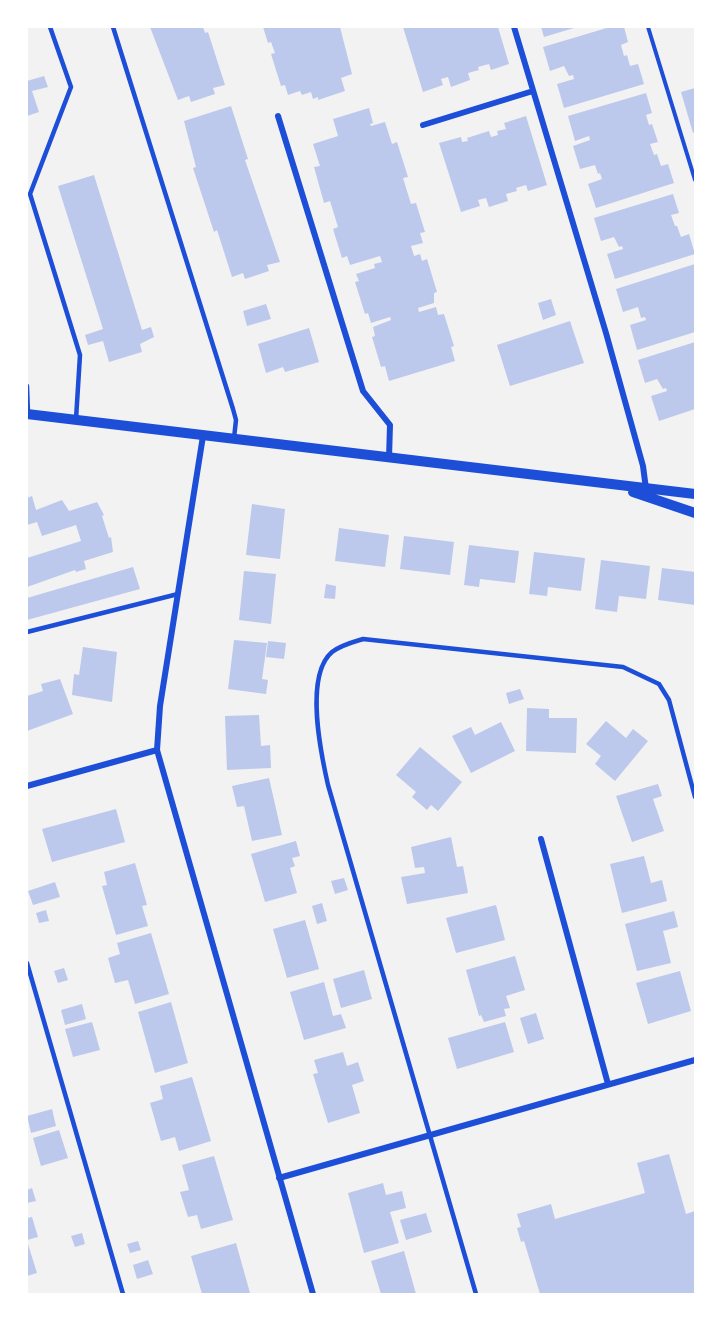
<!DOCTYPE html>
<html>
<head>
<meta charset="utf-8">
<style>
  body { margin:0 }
  #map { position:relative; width:722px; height:1321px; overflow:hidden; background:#f2f2f2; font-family:"Archivo Narrow",sans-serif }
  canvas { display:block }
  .frame { position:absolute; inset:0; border:28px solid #fff; pointer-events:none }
</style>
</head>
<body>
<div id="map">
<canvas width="722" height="1321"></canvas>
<div class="frame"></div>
</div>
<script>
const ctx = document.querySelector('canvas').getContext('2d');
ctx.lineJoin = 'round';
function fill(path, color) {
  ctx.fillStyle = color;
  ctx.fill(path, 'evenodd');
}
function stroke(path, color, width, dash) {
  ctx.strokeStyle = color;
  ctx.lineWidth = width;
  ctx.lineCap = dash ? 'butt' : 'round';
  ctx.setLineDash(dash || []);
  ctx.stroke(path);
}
const building = new Path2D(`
  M150 27H203L205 33 208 32 225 85 213 88 215 94 191 102 189 96 178 100Z
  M263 27H340L352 74 341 78 345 91 318 100V97L313 99 311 92 302 95 300 91 288 95 285 85 281 86 271 54 275 53 271 42 268 43Z
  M403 27H498L509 64 491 70 489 64 478 67 479 70 468 73 470 80 451 87 448 77 441 79 443 85 423 92Z
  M541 27H574V28L544 37Z
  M610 27H624L628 42 621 45 624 56 627 55 630 66 638 64 644 84 564 108 557 84 574 79 573 75 569 76 564 66 550 71 543 47Z
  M44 76 48 87 32 91 39 112 27 116V81Z
  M695 88V132L693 133 681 92Z
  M646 93 652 113 646 115 649 125 652 124 658 142 650 144 654 155 657 154 661 166 668 164 674 183 596 208 588 184 602 179 600 173 598 174 595 165 580 169 573 146 590 140 589 136 575 141 568 116Z
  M231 106 248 159 245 160 280 262 267 265 269 271 245 279 243 273 232 277 217 230 214 232 193 168 196 167 184 121Z
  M369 108 373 123 370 124 371 126 385 122 392 144 397 142 408 177 403 178 411 204 416 203 425 232 420 233 423 243 411 246 414 256 420 254 422 261 427 259 437 292 434 293V303L418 308 419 312 436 307 438 315 444 314 454 346 451 347 455 361 389 381 385 366 381 367 372 337 375 336 373 327 391 320 390 317 371 323 368 313 365 314 355 282 359 281 356 274 375 268 374 264 382 262 380 256 350 265 347 256 342 258 333 229 338 227 330 201 324 203 314 167 320 166 313 144 338 136 333 119Z
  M526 116 547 185 528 191 526 185 516 188 517 191 506 194 508 201 489 207 486 198 478 200 480 206 461 212 439 143 461 137 462 142 468 141 467 138 489 131 491 137 498 135 497 131 506 129 504 123Z
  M94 175 142 330 151 327 154 337 140 344 142 352 109 362 103 341 88 345 85 335 103 329 58 186Z
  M673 194 679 213 671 215 675 226H677L681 237 689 234 695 254 615 279 607 254 623 249 622 246 619 247 614 237 601 241 594 218Z
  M695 264V332L637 350 630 325 646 320 645 317 641 318 638 307 623 312 616 289Z
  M551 299 556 315 543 320 538 303Z
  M266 304 271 319 247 326 243 311Z
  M570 321 584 363 510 386 497 345Z
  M309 328 319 362 285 372 283 367 266 373 258 344Z
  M695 342V409L659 421 651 396 667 391 666 388 663 389 657 379 645 383 638 360Z
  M32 496 36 510 62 500 69 511 97 502 104 515 102 516 109 538 111 537 113 552 84 561 86 569 76 572 75 570 27 587V558L81 541 76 525 42 536 37 522 27 525V498Z
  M252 504 285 509 280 559 246 555Z
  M339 528 389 535 385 567 335 561Z
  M404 536 454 542 450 575 400 569Z
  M469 545 519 551 515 583 480 579 479 587 464 585Z
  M534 552 585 558 581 591 548 587 547 596 529 594Z
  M601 560 650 566 646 599 619 596 617 612 595 609Z
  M133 567 140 589 27 620V598Z
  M662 568 695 572V605L658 600Z
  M244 571 276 574 271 624 239 620Z
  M326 584 336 586 335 599 324 598Z
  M234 640 267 643 262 679 268 680 266 694 228 689Z
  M268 641 286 643 284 659 266 657Z
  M83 647 117 652 112 702 72 695 74 674 79 675Z
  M60 679 73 714 27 731V696L43 691 41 684Z
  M520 689 524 699 509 704 506 693Z
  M527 708 549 709V718H577L576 753 526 751Z
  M259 715 261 746 270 745 271 768 227 770 225 716Z
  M606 721 626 738 633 729 648 741 615 781 595 764 601 756 586 744Z
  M501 722 515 751 471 773 452 736 471 727 475 735Z
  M420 747 462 782 438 811 431 805 427 810 412 797 416 792 396 775Z
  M269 778 282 835 252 841 244 806 237 807 232 786Z
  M658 784 662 796 653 799 664 831 632 842 616 796Z
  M116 809 125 842 52 862 42 829Z
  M451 837 457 867 463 866 468 893 407 904 401 877 425 873 424 867 415 868 411 847Z
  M296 841 300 856 292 858 295 866 290 868 297 893 265 902 251 854Z
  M644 856 651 883 662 880 667 901 622 913 610 864Z
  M135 863 147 905 142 906 148 926 116 935 102 886 107 885 104 872Z
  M344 878 348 890 335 894 331 881Z
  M55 882 60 897 33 905 28 891Z
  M322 903 327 921 317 924 312 906Z
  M496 905 505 940 456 953 446 918Z
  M46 910 49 921 39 923 36 913Z
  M674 911 678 927 663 931 671 963 637 971 625 924Z
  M305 920 319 969 287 978 273 929Z
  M151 933 169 994 135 1004 128 980 115 983 108 958 120 954 117 943Z
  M515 956 525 990 506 996 510 1008 504 1009 506 1016 484 1022 481 1015 479 1016 466 970Z
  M64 968 68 980 58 983 54 971Z
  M364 970 372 999 341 1008 333 979Z
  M680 971 691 1011 648 1024 636 983Z
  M324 982 333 1016 341 1014 346 1028 304 1040 290 992Z
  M171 1002 188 1063 155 1073 138 1012Z
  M82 1004 86 1019 65 1025 61 1010Z
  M536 1013 544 1039 528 1044 520 1018Z
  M92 1022 100 1050 73 1057 65 1029Z
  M505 1022 514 1052 457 1069 448 1038Z
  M343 1052 347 1066 358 1062 364 1081 352 1085 360 1113 328 1123 313 1074 318 1073 314 1060Z
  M192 1077 211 1141 179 1151 175 1137 161 1141 150 1103 163 1099 160 1086Z
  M52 1109 56 1126 31 1133 27 1116Z
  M59 1130 68 1158 41 1166 33 1138Z
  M669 1154 686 1214 695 1211V1294H540L524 1241 521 1242 517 1228 521 1227 517 1214 551 1204 555 1219 645 1193 637 1163Z
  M214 1156 233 1220 201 1229 197 1215 188 1217 180 1192 189 1190 182 1165Z
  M383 1183 386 1195 402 1191 406 1208 390 1212 399 1243 364 1253 348 1193Z
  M32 1188 36 1201 27 1203V1190Z
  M426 1213 432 1232 406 1240 400 1220Z
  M32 1217 38 1237 27 1240V1218Z
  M82 1233 85 1244 75 1247 71 1236Z
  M27 1241 37 1273 27 1276Z
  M138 1241 141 1250 130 1253 127 1244Z
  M236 1243 250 1293 202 1294 191 1256Z
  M404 1251 416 1294H381L371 1261Z
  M148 1260 153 1274 137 1279 133 1265Z`);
const path = new Path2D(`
  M648 27 695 180`);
const service = new Path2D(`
  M50 27 71 87 30 194 80 355 76 419
  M113 27 233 409 236 420 234 438
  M27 386 28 413
  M27 632 178 594
  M27 963 123 1294
  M476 1294 328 785C321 754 304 676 332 652 341 645 353 642 363 639L623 667 659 684 669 700 695 797`);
const minor = new Path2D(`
  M514 27 606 333 643 466 646 489
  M278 116 363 391 390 425 389 458
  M423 125 533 91
  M203 436 160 706 157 750 313 1294
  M27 786 157 750
  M541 839 608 1084
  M279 1178 695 1060`);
const tertiary = new Path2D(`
  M27 414 695 494
  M633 492 695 513`);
fill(building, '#bdc9ec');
stroke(path, '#1d4ed8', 4);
stroke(service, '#1d4ed8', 4.5);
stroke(minor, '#1d4ed8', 6);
stroke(tertiary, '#1d4ed8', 10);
</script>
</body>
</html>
